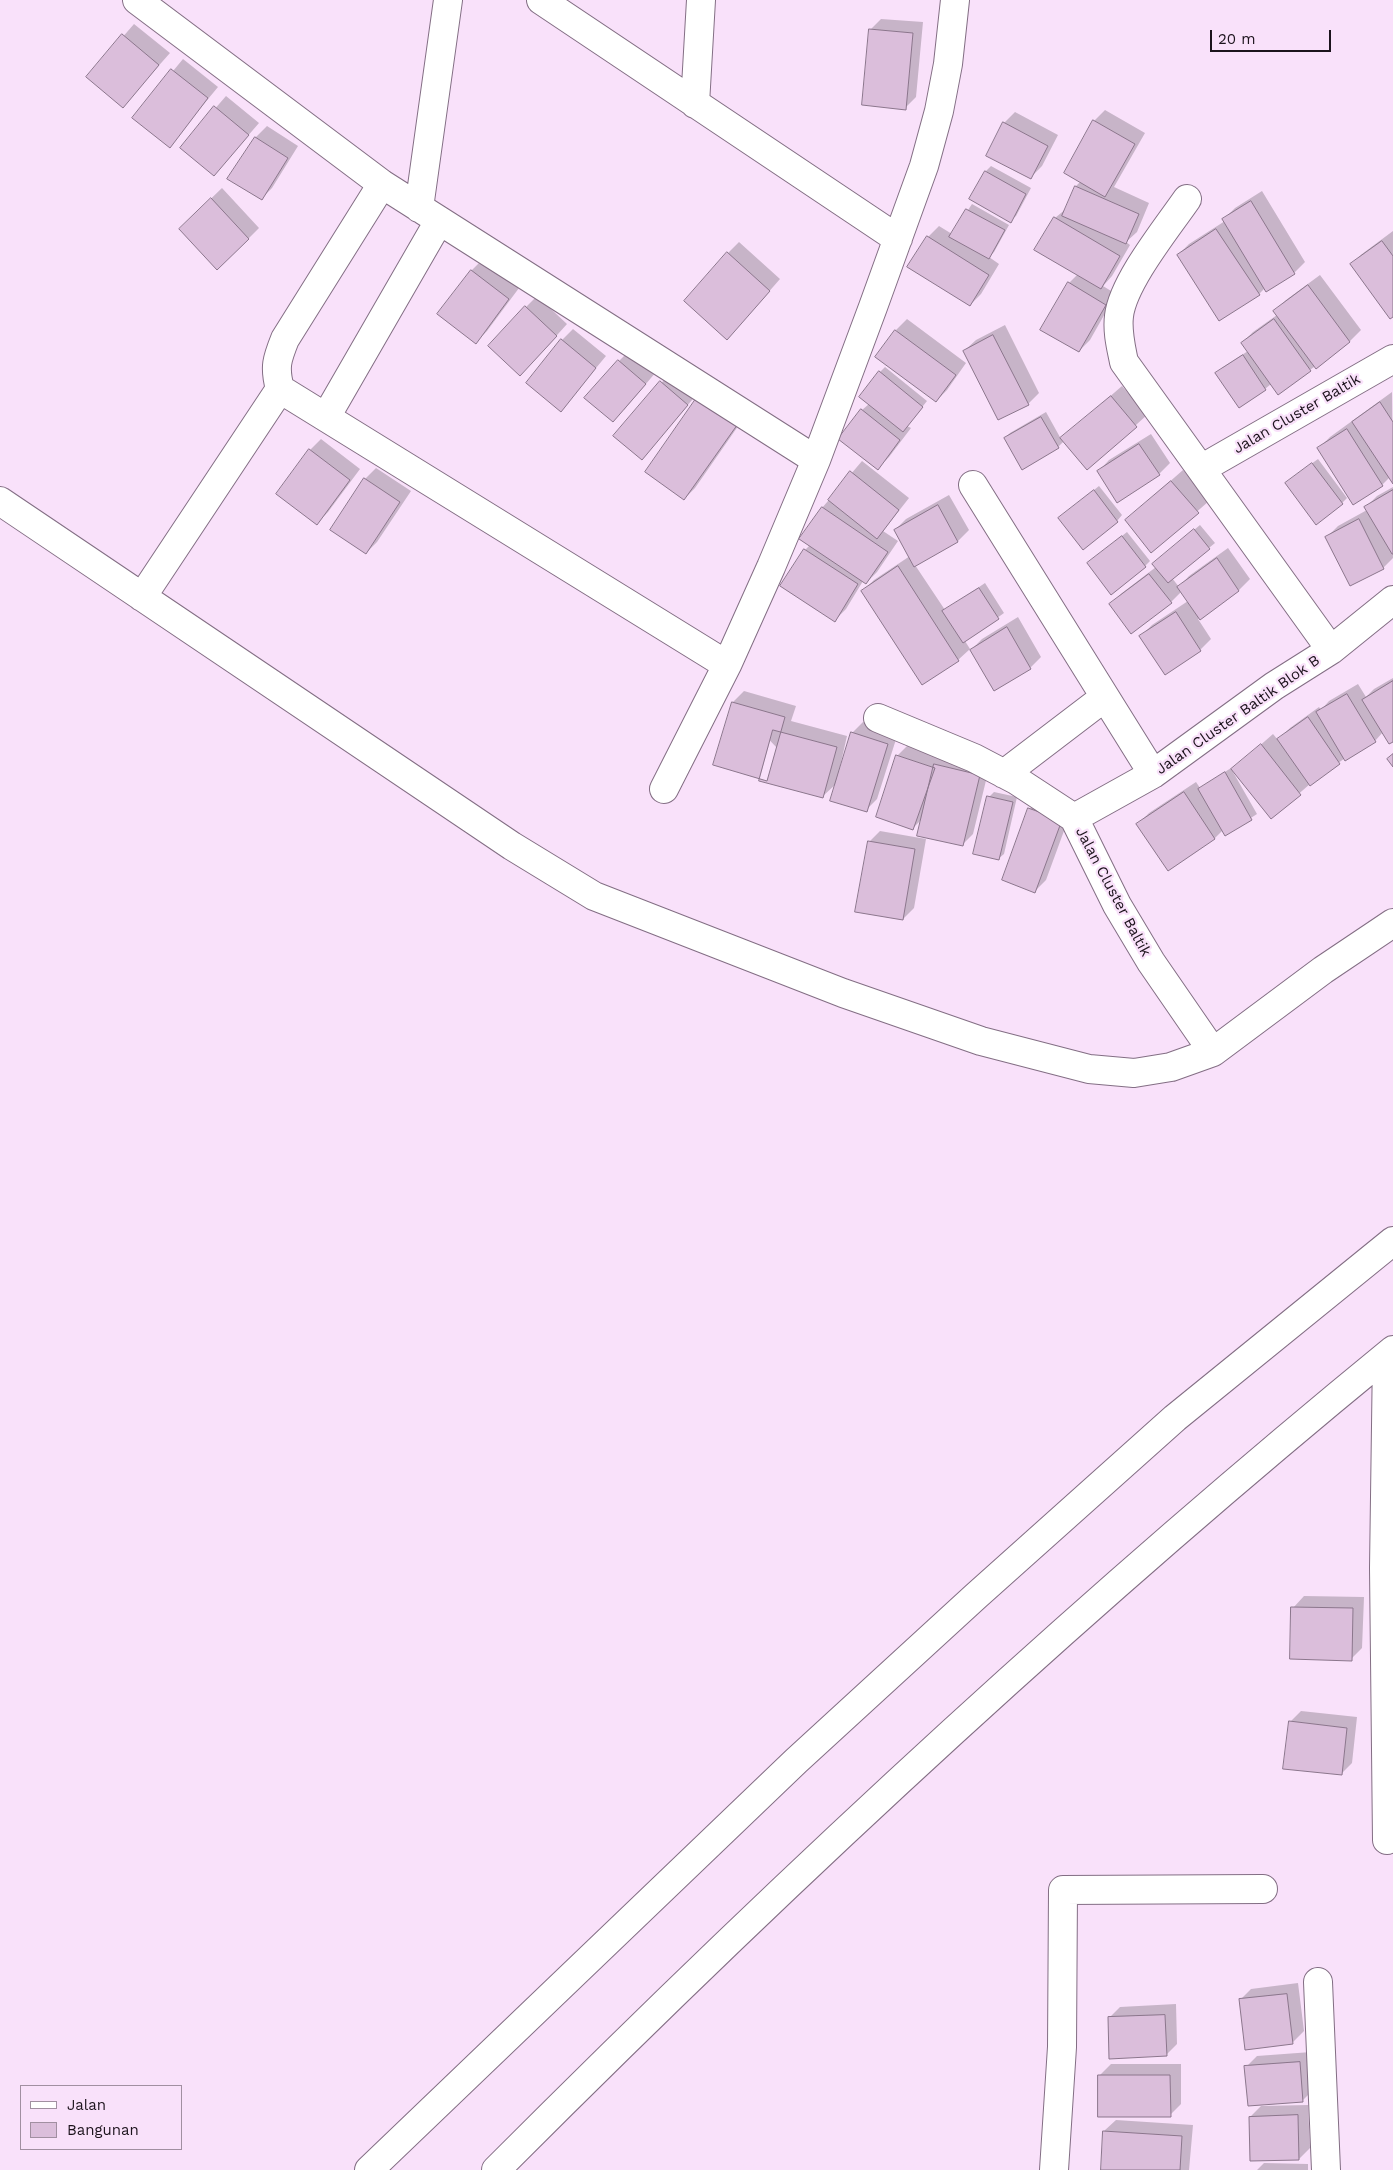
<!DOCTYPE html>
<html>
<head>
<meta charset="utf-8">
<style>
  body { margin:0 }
  #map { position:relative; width:1393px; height:2170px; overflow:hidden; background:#f9e1fa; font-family:"Work Sans",sans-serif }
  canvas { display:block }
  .legend { position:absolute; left:20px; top:2085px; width:162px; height:65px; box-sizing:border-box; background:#f9e1fa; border:1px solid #a18fa1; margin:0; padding:6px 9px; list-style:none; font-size:15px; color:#1c131c }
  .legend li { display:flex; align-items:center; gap:10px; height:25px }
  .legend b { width:25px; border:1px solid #a18fa1 }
  .scale { position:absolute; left:1210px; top:30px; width:121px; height:22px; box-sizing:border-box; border:2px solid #1c131c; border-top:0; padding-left:6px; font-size:15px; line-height:18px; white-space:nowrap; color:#1c131c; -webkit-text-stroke:4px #f9e1fa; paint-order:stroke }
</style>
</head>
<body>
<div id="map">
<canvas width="1393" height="2170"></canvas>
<ul class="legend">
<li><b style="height:6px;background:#fff"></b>Jalan</li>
<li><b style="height:14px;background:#dbbedb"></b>Bangunan</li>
</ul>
<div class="scale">20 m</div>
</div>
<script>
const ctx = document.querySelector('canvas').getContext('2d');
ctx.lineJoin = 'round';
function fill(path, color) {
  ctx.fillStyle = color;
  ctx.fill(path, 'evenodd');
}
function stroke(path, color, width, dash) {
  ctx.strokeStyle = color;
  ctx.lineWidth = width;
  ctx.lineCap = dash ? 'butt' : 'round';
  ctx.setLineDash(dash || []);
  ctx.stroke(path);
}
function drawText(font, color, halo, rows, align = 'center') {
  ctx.font = font + ' "Work Sans",sans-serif';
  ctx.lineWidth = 4.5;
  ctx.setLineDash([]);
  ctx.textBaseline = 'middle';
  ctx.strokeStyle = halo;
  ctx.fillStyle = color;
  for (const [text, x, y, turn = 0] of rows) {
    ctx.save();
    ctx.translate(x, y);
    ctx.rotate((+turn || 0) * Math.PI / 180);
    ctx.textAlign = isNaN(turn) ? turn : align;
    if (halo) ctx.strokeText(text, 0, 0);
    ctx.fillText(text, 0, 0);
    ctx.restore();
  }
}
const shadow = new Path2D(`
  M881 19 923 22 916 97 905 108 870 30Z
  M134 24 170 53 123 106 88 77Z
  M183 59 218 87 169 146 134 118Z
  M226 96 259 123 214 175 182 147Z
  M1105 110 1145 133 1114 187 1149 203 1137 232 1126 242 1130 245 1112 276 1103 286 1116 294 1090 340 1079 351 1069 283 1078 274 1055 218 1067 208 1076 186 1081 181 1094 121Z
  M1015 112 1058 135 1042 166 1031 177 1004 123Z
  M267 126 298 146 272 188 261 199 229 179 256 137Z
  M991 166 1031 188 1016 216 1010 221 986 171Z
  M222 188 259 228 248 239 191 218Z
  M1262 191 1305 262 1294 273 1265 288 1259 294 1178 255 1189 244 1225 221 1224 219 1235 208Z
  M972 204 1009 225 994 252 989 257 999 264 981 294 970 305 928 237 939 226 952 234Z
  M1393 231V316L1351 265 1362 254Z
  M739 242 780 279 738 327 728 253Z
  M483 259 519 288 487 331 476 342 439 314 472 270Z
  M1320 275 1361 330 1350 341 1278 393 1271 384 1265 389 1222 368 1248 351 1242 343 1253 332 1277 315 1275 311 1286 300Z
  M537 296 567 324 531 364 526 307Z
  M907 319 966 363 947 390 936 401 896 330Z
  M1005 325 1039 393 1028 404 964 351 976 340Z
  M573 329 606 356 561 410 562 340Z
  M630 350 656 372 624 410 619 361Z
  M885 367 927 401 907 426 911 428 889 457 878 468 862 410 869 404 880 372Z
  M672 371 698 393 652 447 615 436Z
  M1122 386 1147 415 1087 469 1064 441 1058 447 1005 438 1010 433 1046 412 1061 439Z
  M1392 392 1393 482 1390 477 1382 485 1319 448 1330 437Z
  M701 394 750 409 695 488 684 499Z
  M1151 434 1170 463 1159 474 1098 472 1109 460Z
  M321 439 360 469 328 512 317 523 310 450Z
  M1318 459 1347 498 1342 503 1292 478Z
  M862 461 909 498 883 531 898 541 877 572 866 583 863 581 846 609 835 620 805 550 810 545 822 508Z
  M376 468 411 491 377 542 366 553 365 479Z
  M1183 470 1209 501 1152 551 1126 520Z
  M1099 486 1122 515 1117 521 1065 513Z
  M1393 487V558L1383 568 1327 537 1338 526 1367 510 1366 507 1377 496Z
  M949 495 969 530 958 541 915 565 945 610 985 583 1004 613 965 641 970 649 958 660 922 683 863 591 874 580 910 556 895 530 906 519Z
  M1200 525 1215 543 1172 578 1179 587 1189 576 1228 548 1250 579 1239 590 1198 619 1211 639 1200 650 1141 636 1152 625 1188 601 1181 592 1171 602 1111 604 1122 593 1156 567 1159 559Z
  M1127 532 1150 561 1145 566 1094 558Z
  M1018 617 1041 657 1030 668 971 650 982 639Z
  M1393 678V741L1383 732 1375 741 1345 758 1310 784 1272 817 1234 771 1233 772 1257 814 1226 834 1223 830 1215 838 1168 870 1138 824 1149 813 1196 782 1200 788 1231 768 1232 770 1273 734 1278 740 1290 728 1319 707 1321 710 1329 701 1358 684 1366 697 1374 689Z
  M744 691 796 706 791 721 847 736 836 784 823 796 733 702Z
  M863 722 898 733 877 799 866 810 852 733Z
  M908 745 990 764 973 834 962 845 923 818 913 828 897 756Z
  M994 792 1017 797 1004 854 998 859 989 797Z
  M1041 798 1072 809 1046 880 1035 891 1030 809Z
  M880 831 926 839 914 908 903 919 869 842Z
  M1304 1596 1364 1597 1362 1648 1351 1659 1293 1608Z
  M1301 1711 1357 1717 1352 1763 1341 1774 1290 1722Z
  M1298 1983 1304 2031 1293 2042 1240 2000 1251 1989Z
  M1176 2004 1177 2044 1166 2055 1109 2018 1120 2007Z
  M1311 2052 1314 2089 1303 2100 1246 2067 1257 2056Z
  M1111 2064H1181V2104L1170 2115 1100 2075Z
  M1308 2105 1310 2148 1299 2159 1250 2117 1261 2106Z
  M1116 2120 1193 2125 1189 2170H1102L1104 2131Z
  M1264 2163 1308 2164V2170H1257Z`);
const building = new Path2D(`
  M869 29 913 33 906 110 862 105Z
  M122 34 159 65 123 108 86 77Z
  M171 69 208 98 170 148 132 118Z
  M214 106 249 135 214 176 180 148Z
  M1093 120 1135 144 1105 197 1064 173Z
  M1003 122 1048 146 1031 179 986 156Z
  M255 137 288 158 262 200 227 179Z
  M985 171 1026 194 1011 223 969 199Z
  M1075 186 1139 214 1126 244 1062 216Z
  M211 198 249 239 217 270 179 229Z
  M1251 201 1295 274 1266 292 1222 219Z
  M966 209 1005 230 989 259 949 237Z
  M1054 217 1120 256 1101 289 1034 250Z
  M1216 229 1260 295 1219 321 1177 255Z
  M927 236 989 275 970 306 907 267Z
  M1382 241 1393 256V317L1390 319 1350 264Z
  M727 252 770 291 727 340 684 301Z
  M471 270 509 299 476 344 437 314Z
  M1068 282 1106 305 1079 352 1040 330Z
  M1308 285 1350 342 1316 369 1273 311Z
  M525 306 557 336 520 376 488 346Z
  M1274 319 1311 371 1278 395 1241 343Z
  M895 330 956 375 936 402 875 357Z
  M993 335 1029 405 998 420 963 351Z
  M561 339 596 368 561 412 526 383Z
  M1243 355 1266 390 1239 408 1215 373Z
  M618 360 646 384 613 422 584 398Z
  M879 371 923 407 903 432 859 397Z
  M660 381 688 405 642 460 613 436Z
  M700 393 740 421 684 500 645 472Z
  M1111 396 1137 427 1087 470 1060 438Z
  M1380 402 1393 422V484L1352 422Z
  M861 409 900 440 878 470 838 439Z
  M1041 417 1059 448 1022 470 1004 438Z
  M1347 429 1383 486 1353 505 1317 448Z
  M1139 444 1160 475 1117 503 1097 471Z
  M309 449 350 480 317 525 276 494Z
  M1312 463 1343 504 1316 525 1285 483Z
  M850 471 899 510 877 539 828 500Z
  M364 478 400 502 366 554 330 530Z
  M1171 481 1199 513 1151 553 1125 520Z
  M1094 490 1118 522 1083 550 1058 518Z
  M1393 490V554H1392L1364 507Z
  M938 505 958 542 914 567 894 530Z
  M822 507 888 552 866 584 799 539Z
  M1359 519 1384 569 1350 586 1325 537Z
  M1194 529 1210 549 1168 583 1152 564Z
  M1122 536 1146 567 1111 595 1087 563Z
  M804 549 858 584 835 622 780 586Z
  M1217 558 1239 591 1200 620 1177 587Z
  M898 566 959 661 922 685 861 591Z
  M1149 574 1172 603 1131 634 1109 604Z
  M979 588 999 619 963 643 942 611Z
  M1176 612 1201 651 1165 675 1139 636Z
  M1007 627 1031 669 994 691 970 650Z
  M1393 681V742L1389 744 1362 700Z
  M1347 694 1376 742 1345 761 1316 712Z
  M732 702 785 717 767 781 713 765Z
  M1308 717 1340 764 1310 786 1277 739Z
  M773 730 837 747 823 798 759 781Z
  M851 732 888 744 867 812 830 801Z
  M1261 744 1301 795 1271 819 1231 769Z
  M1393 754V767L1387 759Z
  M896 755 935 768 913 830 876 817Z
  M934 764 980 775 963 846 917 836Z
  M1225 772 1252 820 1225 836 1198 789Z
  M1184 792 1215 839 1168 871 1136 824Z
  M987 796 1013 802 999 860 973 854Z
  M1028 808 1062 820 1035 893 1002 880Z
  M868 841 915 849 903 920 855 912Z
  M1291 1607 1353 1608 1352 1661 1290 1659Z
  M1289 1721 1347 1728 1342 1775 1283 1769Z
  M1287 1994 1293 2044 1245 2050 1239 1999Z
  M1165 2015 1167 2056 1109 2059 1108 2017Z
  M1300 2062 1303 2102 1248 2106 1244 2066Z
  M1098 2075H1170L1171 2117H1098Z
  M1298 2115 1299 2160 1250 2161 1249 2117Z
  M1103 2131 1182 2136 1180 2170H1101Z`);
const street = new Path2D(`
  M137 0 382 184 816 460
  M541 0 898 239
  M695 104 701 0
  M1187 199C1167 228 1123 282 1119 316 1117 332 1121 347 1124 362L1331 650
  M419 208 448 0
  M280 389 727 665
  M326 417 439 221
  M1201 469 1393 359
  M973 485 1153 774
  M0 501 512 846 594 896 843 993 981 1041 1089 1069 1134 1073 1171 1067 1213 1052 1323 970 1393 923
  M142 597 280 389C274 367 277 359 285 339L382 184
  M878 718 974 758 1016 780 1074 818 1117 905 1151 962 1213 1052
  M1004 774 1105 697
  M664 789 727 665 771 567 816 460 873 307 924 166 939 111 948 64 955 0
  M1074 818 1153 774 1274 686 1331 650 1393 600
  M1387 1355 1384 1568 1387 1840
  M1318 1982 1326 2170
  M369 2170 796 1761 976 1596 1175 1418 1393 1241
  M496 2170C782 1883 1080 1606 1393 1350
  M1054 2170 1062 2047 1063 1890 1263 1889`);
const streetNames = [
  ["Jalan Cluster Baltik",1297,414,-30],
  ["Jalan Cluster Baltik Blok B",1238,715,-35],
  ["Jalan Cluster Baltik",1113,892,62]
];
fill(shadow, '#0003');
fill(building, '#dbbedb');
stroke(building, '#8b768c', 1);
stroke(street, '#836e84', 30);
stroke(street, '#fff', 28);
drawText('15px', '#1c131c', '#f9e1fa', streetNames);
</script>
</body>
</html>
